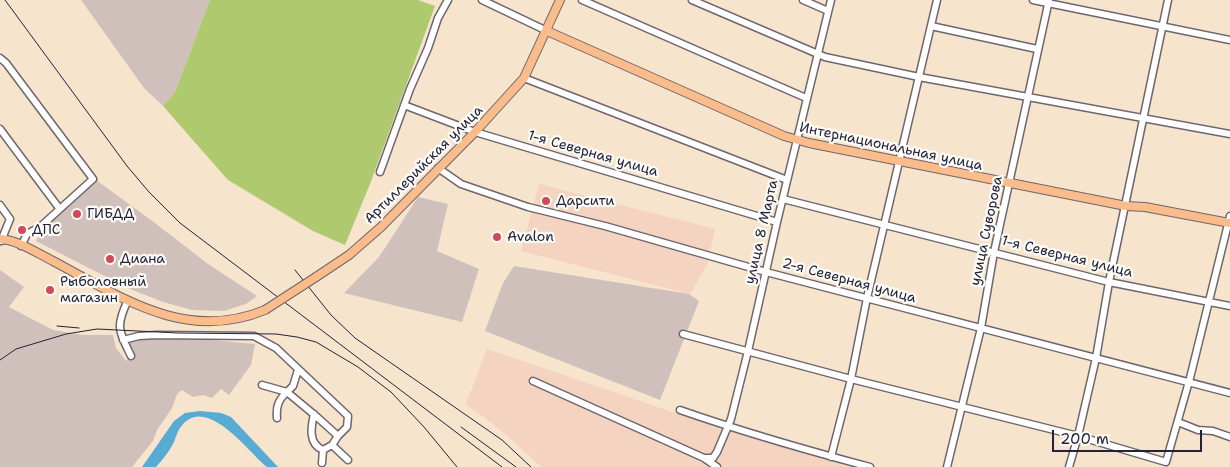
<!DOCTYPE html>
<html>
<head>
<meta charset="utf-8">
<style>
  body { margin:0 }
  #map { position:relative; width:1230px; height:467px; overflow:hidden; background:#f7e4cd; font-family:"Shantell Sans",sans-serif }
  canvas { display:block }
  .scale { position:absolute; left:1052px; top:430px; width:150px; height:22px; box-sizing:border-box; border:2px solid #22223b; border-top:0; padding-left:6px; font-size:15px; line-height:18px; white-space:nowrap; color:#22223b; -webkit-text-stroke:4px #fdfcf7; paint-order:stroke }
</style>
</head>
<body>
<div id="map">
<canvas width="1230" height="467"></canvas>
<div class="scale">200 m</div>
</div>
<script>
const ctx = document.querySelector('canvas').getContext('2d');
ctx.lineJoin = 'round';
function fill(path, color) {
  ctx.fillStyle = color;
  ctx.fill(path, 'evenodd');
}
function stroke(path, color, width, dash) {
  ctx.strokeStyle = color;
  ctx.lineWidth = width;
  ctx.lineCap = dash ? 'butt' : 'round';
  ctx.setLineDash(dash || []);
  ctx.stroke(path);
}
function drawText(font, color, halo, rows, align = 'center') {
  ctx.font = font + ' "Shantell Sans",sans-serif';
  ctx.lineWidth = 4.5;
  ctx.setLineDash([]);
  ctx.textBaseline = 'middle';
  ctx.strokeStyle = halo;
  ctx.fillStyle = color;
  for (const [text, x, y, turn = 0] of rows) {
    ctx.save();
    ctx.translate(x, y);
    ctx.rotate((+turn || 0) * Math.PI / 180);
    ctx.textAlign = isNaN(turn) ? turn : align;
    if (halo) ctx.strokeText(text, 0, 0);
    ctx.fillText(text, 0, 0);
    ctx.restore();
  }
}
const built = new Path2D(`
  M539 184 715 229 707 265 690 294 521 251Z
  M487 349 731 432 849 467H541L502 431 466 404Z`);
const industrial = new Path2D(`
  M81 0H210L175 92 163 106 144 88Z
  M96 180 155 223 208 264 257 296 246 304 224 311 192 310 163 302 130 289 36 241 51 217Z
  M418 197 448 204 437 251 479 269 462 322 344 293 379 257Z
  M514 266 689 294 699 301 660 400 485 331 503 283Z
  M0 270 24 287 9 307 53 330 83 335H113L116 348 126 361 133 355 127 342 142 337H179L255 344 251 365 229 395 221 389 212 398 203 395 193 397 182 390 177 394 172 408 157 430 153 441 132 467H0Z`);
const green = new Path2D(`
  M210 0H418L435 6 370 184 345 245 313 231 228 180 163 106 175 92Z`);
const water = new Path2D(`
  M200 411 221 413 231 417 278 467H267C249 453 205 391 180 428 177 432 176 437 174 442 169 452 163 459 156 467H142L174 421 185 413Z`);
const minor = new Path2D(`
  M482 0 547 31
  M582 0 806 98
  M692 0 825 57 919 77 1230 134
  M803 0 828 11
  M1033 0 1230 40
  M931 26 1037 49
  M0 58 6 63 93 179 40 227 27 234 21 246
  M524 78 787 180
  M404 105 475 132 777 222
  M0 129 59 208
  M438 168 461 184 528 207 605 226 766 272 1230 393
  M380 172 410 89 428 48 438 18 448 0
  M783 199 1109 282 1230 306
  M0 205 10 219 1 241
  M128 300C115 327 119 331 131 356
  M683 334 851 379 1078 436 1166 462 1190 378 1230 216
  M123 340 139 336 157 335 254 336 276 348 348 416 347 427 338 436 317 417 287 392C278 400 276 407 277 418
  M533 381 704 458 717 467
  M262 385 287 392 293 386 298 370
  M680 410C743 432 806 450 870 467
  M314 414C311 427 308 444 323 450
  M1178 422 1198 430 1213 431 1230 437
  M332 445 348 460
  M831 457 851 379 867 298 937 0
  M704 458H713L717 452 731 419 748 351 777 222 831 0
  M322 463 323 450 332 445 338 436
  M947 467 981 328 994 252 1049 0
  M1069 467 1078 436 1096 358 1109 282 1168 0`);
const major = new Path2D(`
  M547 31 784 136 809 143 1126 206 1145 207 1230 223
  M0 239C18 240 37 253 53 261 121 297 185 343 265 310
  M316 277 349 255 381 227 475 132 524 78 560 0`);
const rail = new Path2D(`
  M5 0 127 166 149 192 180 223 502 467
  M295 270 331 315 355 338 502 440 531 467
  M57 326 79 328
  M0 360 16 349 66 334 97 329 178 333 276 334 297 337 316 342 358 367 391 392 424 427 457 467
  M461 427 516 467`);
const majorBridge = new Path2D(`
  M265 310 316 277`);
const markers = [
  [546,201,5,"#d1495b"],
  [77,214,5,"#d1495b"],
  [22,230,5,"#d1495b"],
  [497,237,5,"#d1495b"],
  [110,259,5,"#d1495b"],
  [50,290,5,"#d1495b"]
];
const streetNames = [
  ["Интернациональная улица",891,147,12],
  ["1-я Северная улица",593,154,16],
  ["Артиллерийская улица",424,165,-45],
  ["улица Суворова",987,231,-78],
  ["улица 8 Марта",762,232,-77],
  ["1-я Северная улица",1067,257,14],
  ["2-я Северная улица",849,281,15]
];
const poiNames = [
  ["Дарсити",556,201],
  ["ГИБДД",87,214],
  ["ДПС",32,230],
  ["Avalon",507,237],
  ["Диана",120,259],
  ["Рыболовный",60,282],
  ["магазин",60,298]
];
fill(built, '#f4d3c0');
fill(industrial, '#d0c0bc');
fill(green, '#afc96e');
fill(water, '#58abd3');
stroke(minor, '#6d666e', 9);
stroke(major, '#6d666e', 10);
stroke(minor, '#fff', 6);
stroke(major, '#f9bc8a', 8);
stroke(rail, '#22223b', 1);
stroke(majorBridge, '#6d666e', 10, []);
stroke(majorBridge, '#f9bc8a', 8);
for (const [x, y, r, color] of markers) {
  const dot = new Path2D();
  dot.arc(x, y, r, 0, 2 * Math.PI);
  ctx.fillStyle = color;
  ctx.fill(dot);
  stroke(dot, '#fdfcf7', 2);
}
drawText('14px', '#22223b', '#fdfcf7', streetNames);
drawText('14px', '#22223b', '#fdfcf7', poiNames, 'left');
</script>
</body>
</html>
